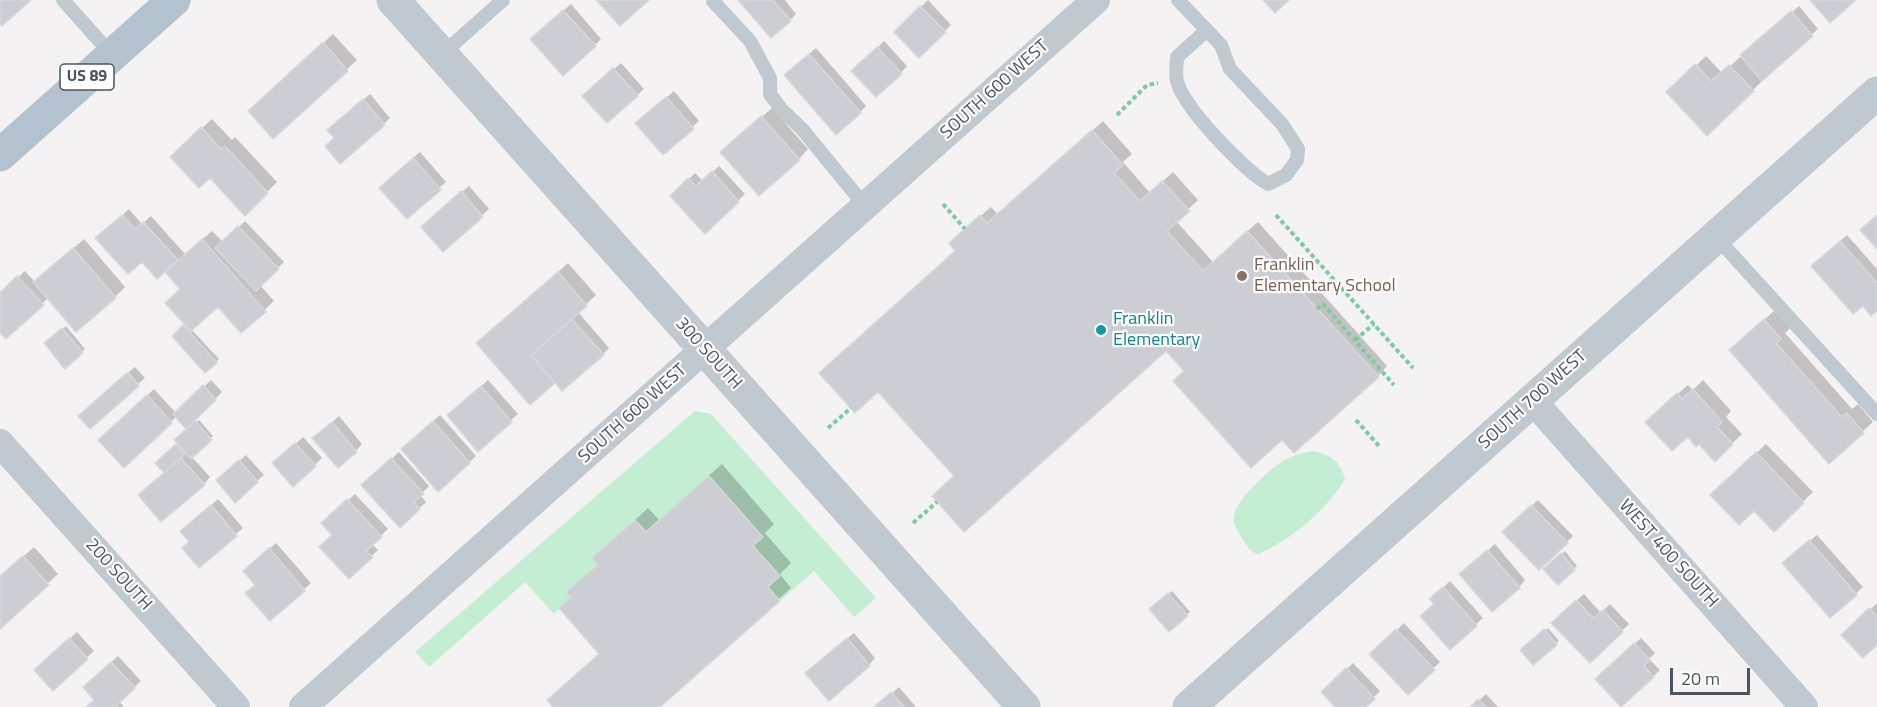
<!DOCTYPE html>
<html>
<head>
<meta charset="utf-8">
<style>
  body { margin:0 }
  #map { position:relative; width:1877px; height:707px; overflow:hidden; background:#f4f2f2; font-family:"Titillium Web",sans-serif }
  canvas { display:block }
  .scale { position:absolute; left:1670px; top:668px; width:80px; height:27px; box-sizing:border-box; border:3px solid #4a555f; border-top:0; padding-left:8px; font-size:18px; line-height:21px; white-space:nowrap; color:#4a555f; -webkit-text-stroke:4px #fff; paint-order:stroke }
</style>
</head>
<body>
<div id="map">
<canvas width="1877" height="707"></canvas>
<div class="scale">20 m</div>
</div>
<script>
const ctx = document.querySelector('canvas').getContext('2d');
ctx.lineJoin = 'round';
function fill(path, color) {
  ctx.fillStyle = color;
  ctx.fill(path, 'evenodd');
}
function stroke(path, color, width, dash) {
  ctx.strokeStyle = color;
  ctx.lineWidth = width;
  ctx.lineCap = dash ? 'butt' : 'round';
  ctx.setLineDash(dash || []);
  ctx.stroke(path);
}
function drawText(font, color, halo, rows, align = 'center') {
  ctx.font = font + ' "Titillium Web",sans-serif';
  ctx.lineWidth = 4.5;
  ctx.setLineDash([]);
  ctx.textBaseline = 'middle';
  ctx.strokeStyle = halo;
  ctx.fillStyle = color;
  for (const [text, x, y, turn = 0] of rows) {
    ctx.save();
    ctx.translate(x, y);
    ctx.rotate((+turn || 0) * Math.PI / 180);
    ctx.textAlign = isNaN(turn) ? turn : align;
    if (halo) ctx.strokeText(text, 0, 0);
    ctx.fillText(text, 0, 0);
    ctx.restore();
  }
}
const green = new Path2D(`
  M695 411 711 414 876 598 854 617 814 571 780 601 768 587 779 576 753 546 763 537 709 476 646 532 634 520 592 558 598 565 567 592 571 597 554 614 525 582 429 667 415 652Z
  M1314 451C1331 455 1340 461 1345 479 1327 510 1291 540 1258 554 1250 552 1246 545 1242 538 1238 532 1233 524 1234 517 1235 500 1269 470 1283 461 1292 455 1303 453 1314 451Z`);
const shadow = new Path2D(`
  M740 0H785L796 14 790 20Z
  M928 0 951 25 919 56 896 32Z
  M571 4 601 39 595 45 538 33Z
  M1799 6 1818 29 1761 79 1763 80 1753 90 1707 134 1668 93 1706 56 1722 73Z
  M333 34 357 60 273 137 260 102Z
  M884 41 907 66 901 73 854 71Z
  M816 48 866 106 860 112 792 69Z
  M621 63 644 89 608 121 591 89Z
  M674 91 699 121 664 153 644 117Z
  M370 94 390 118 384 124 336 138V123Z
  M772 108 808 149 799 159 732 143Z
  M212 119 232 140 235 137 277 182 245 214 182 147Z
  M1103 121 1132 154 1123 162 1150 193 1173 172 1198 200 1176 221 1213 262 1258 222 1387 366 1378 376 1282 438 1186 371 1166 348 955 476 956 250 960 234 991 207 998 215Z
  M420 152 446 182 407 217 387 181Z
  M719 166 745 194 705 232 672 196 695 173 703 181Z
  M469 186 489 209 443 250 430 220Z
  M129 209 142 224 151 216 185 254 212 231 223 242 245 221 284 262 260 285 274 301 242 331 218 305 191 329 219 359 205 371 174 336 186 324 182 289 165 270 142 260 104 232Z
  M1847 235 1877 269V309L1863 304 1820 260Z
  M84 239 125 287 115 297 48 298 6 337 0 330V294L25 271 35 282Z
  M568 263 596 295 578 312 609 348 603 354 555 381 530 403 488 334Z
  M1774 311 1790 328 1785 333 1852 409 1858 404 1873 422 1829 462 1741 340Z
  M66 326 85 349 65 367 49 341Z
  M135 367 145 378 90 426 87 409Z
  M211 380 222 392 187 427 177 416 124 466 106 434 154 389 176 413Z
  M488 380 518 414 478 450 455 409Z
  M1703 380 1731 411 1726 417 1742 434 1715 460 1699 442 1657 412 1688 385 1693 390Z
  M440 415 476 456 438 490 409 443Z
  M339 416 362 444 356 451 321 432Z
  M199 420 213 436 191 456 210 477 204 484 166 472 157 463 179 443 176 440Z
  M303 437 322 458 293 485 281 457Z
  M1766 444 1813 492 1774 530 1755 509 1712 495Z
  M399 452 429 486 420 495 426 502 400 526 370 479Z
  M246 455 264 475 257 481 224 474Z
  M722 464 774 524 765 533 791 563 780 574 791 588 658 707H555L601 653 572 596 581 580 599 564 594 558 648 508 659 520Z
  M355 494 388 529 372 544 378 550 349 577 330 517Z
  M218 499 243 528 199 566 191 542 188 525Z
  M1538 500 1573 536 1540 568 1504 532Z
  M1817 535 1863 587 1831 616 1791 557Z
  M276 543 311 583 270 619 256 584 251 565Z
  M1495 544 1525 580 1519 587 1468 568Z
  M34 547 58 574 0 627V577Z
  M1565 551 1577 566 1558 583 1545 569Z
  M1450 581 1483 618 1450 648 1436 604 1438 592Z
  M1172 591 1190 612 1169 630 1151 609Z
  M1584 594 1601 613 1610 604 1629 624 1590 661 1560 616Z
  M1877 603V643L1843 635Z
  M1404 623 1440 662 1408 693 1372 654Z
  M1548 628 1559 641 1533 663 1522 650Z
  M77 632 94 651 53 689 42 664Z
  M854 633 875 658 869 665 814 666Z
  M1641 638 1655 653 1649 659 1660 670 1622 706 1603 673Z
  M118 656 141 681 119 701 124 707H88L96 699 91 681Z
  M1353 663 1380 691 1364 707H1337L1323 692Z
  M899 687 916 707H876Z
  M1486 694 1498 707H1472Z`);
const building = new Path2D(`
  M0 0H31L2 26 0 24Z
  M596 0H649L620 26Z
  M738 0H773L791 21 771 38Z
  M1263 0H1289L1275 13Z
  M1810 0H1856L1830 23Z
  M920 6 946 32 919 58 894 32Z
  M563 10 596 46 563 76 530 39Z
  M1791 11 1813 36 1762 81 1740 55Z
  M323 42 348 71 273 139 248 111Z
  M877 47 902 74 876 97 851 71Z
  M809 54 861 113 836 135 784 75Z
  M1695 64 1711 81 1729 65 1754 91 1707 136 1666 92Z
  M613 68 638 96 607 123 582 96Z
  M666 97 694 129 663 155 635 123Z
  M363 99 385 125 340 164 325 146 334 138 327 130Z
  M761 116 800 160 759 196 720 152Z
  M201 127 221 149 225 146 268 193 245 216 210 178 199 188 170 157Z
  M1092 130 1123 165 1114 173 1140 201 1162 181 1190 211 1167 231 1203 271 1247 231 1379 377 1294 453 1282 440 1251 468 1173 381 1184 371 1166 351 964 532 932 496 954 476 878 392 855 413 819 373 955 251 949 243 980 215 987 223Z
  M413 158 441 190 407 219 379 188Z
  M712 171 739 202 705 234 670 196 688 178 696 186Z
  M461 191 483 217 443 252 421 227Z
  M122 215 135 229 143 222 178 260 157 279 142 262 128 274 95 238Z
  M1877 215V249L1860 230Z
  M238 226 279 269 256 291 215 248Z
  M202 239 266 312 241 333 218 307 191 331 165 303 180 289 165 272Z
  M1840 241 1877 283V311L1871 316 1863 306 1853 314 1811 266Z
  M73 248 116 298 76 332 33 282Z
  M558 272 587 306 531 355 555 383 530 405 476 343Z
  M17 276 44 305 6 339 0 333V293Z
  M572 319 604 355 562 391 531 355Z
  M1764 319 1781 339 1776 343 1842 417 1847 413 1864 433 1829 464 1729 350Z
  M183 325 217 363 205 373 172 336Z
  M62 328 83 353 65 369 44 343Z
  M128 372 139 386 90 429 78 416Z
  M203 385 216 400 186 429 173 414Z
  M481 386 512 422 478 452 447 415Z
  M1693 389 1722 422 1717 427 1733 444 1715 462 1699 444 1696 447 1688 437 1672 451 1645 422 1677 393 1682 399Z
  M147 395 172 423 124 468 98 440Z
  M195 421 212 440 191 459 174 440Z
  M433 421 470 463 438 492 401 449Z
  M332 422 357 452 338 468 312 438Z
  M295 443 316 466 293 487 272 463Z
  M176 444 185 454 164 473 155 463Z
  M1756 452 1804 503 1774 532 1754 511 1739 525 1710 495Z
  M181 458 205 485 161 522 138 495Z
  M391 458 424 494 414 502 420 509 400 528 361 485Z
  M239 460 258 482 235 503 216 480Z
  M709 476 763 537 753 546 780 576 768 587 780 601 660 707H553L547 700 599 654 559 608 571 597 566 592 598 565 592 558 635 520 646 532Z
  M347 499 382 537 366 551 373 557 349 579 319 547 332 535 321 523Z
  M211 505 237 536 199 568 182 548 189 542 180 531Z
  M1531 505 1568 543 1539 570 1502 532Z
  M1809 540 1857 595 1830 618 1782 563Z
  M269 548 305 591 270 621 245 593 255 585 243 571Z
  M1487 550 1520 588 1492 612 1459 574Z
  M1561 553 1575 570 1558 585 1543 569Z
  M23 556 49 585 0 629V576Z
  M1443 587 1477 626 1450 650 1420 616 1434 604 1429 599Z
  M1168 593 1188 616 1169 632 1149 609Z
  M1576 600 1593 618 1603 610 1623 632 1590 663 1551 623Z
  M1869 608 1877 616V645L1863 658 1841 635Z
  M1396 629 1435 670 1408 695 1369 654Z
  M1544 629 1557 645 1533 665 1520 650Z
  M69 638 88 659 53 691 34 670Z
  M847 638 870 666 829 701 805 673Z
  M1634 643 1650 660 1644 666 1654 677 1621 707 1595 679Z
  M111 662 135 688 115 707H86L94 700 83 687Z
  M1346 668 1375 699 1366 707H1335L1321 692Z
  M891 692 904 707H874Z
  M1478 699 1486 707H1470Z`);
const path = new Path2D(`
  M1117 115 1147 85 1158 83
  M943 204 965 229
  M1276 215 1413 368
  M1317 309 1323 304 1394 385
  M1355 340 1374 324
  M1356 420 1379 446
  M828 428 851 408
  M913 523 937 502`);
const service = new Path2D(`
  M63 0 112 55
  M1178 0 1221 45 1230 69 1282 124 1298 149 1297 160 1286 175 1268 184C1244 170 1183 107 1177 81 1175 74 1177 65 1177 57L1207 30
  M713 1 750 41 770 78V94L781 109 802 129 865 206
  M441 55 503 0
  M1716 237 1877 414`);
const minor = new Path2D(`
  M1533 401 1804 707
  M0 443 236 707
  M303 707 1096 0`);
const tertiary = new Path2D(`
  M393 0 1024 707
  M1189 707 1877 93`);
const primary = new Path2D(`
  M0 155 174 0`);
const markers = [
  [1242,276,6,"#8d6e63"],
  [1101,330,6,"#0f9aa8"]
];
const shields = [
  [87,77,54]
];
const shieldNames = [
  ["US 89",87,77]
];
const streetNames = [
  ["SOUTH 600 WEST",995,90,-42],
  ["300 SOUTH",708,354,48],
  ["SOUTH 700 WEST",1533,400,-42],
  ["SOUTH 600 WEST",633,414,-42],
  ["WEST 400 SOUTH",1668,554,48],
  ["200 SOUTH",118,575,48]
];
const educationNames = [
  ["Franklin",1254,266],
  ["Elementary School",1254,287]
];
const cultureNames = [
  ["Franklin",1113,320],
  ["Elementary",1113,341]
];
fill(green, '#c3eed3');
fill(shadow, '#0003');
fill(building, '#ccced4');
stroke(building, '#d6d8dd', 1.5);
stroke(path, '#7ccba2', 4, [4.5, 3]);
stroke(service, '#c0c9d0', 14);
stroke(minor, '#c0c9d0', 28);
stroke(tertiary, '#c0c9d0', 33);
stroke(primary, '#b3c2cf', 33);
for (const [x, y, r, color] of markers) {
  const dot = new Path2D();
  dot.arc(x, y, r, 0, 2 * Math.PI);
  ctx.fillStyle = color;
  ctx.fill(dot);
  stroke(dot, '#fff', 2);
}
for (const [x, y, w] of shields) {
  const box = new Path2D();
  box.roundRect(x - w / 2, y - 13, w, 26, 4.5);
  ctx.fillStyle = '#fff';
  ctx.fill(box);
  stroke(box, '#4a555f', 1.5);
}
drawText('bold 16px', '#4a555f', null, shieldNames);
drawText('18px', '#4a555f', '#fff', streetNames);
drawText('18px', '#785e54', '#fff', educationNames, 'left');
drawText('18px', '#0d838f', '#fff', cultureNames, 'left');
</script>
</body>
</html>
